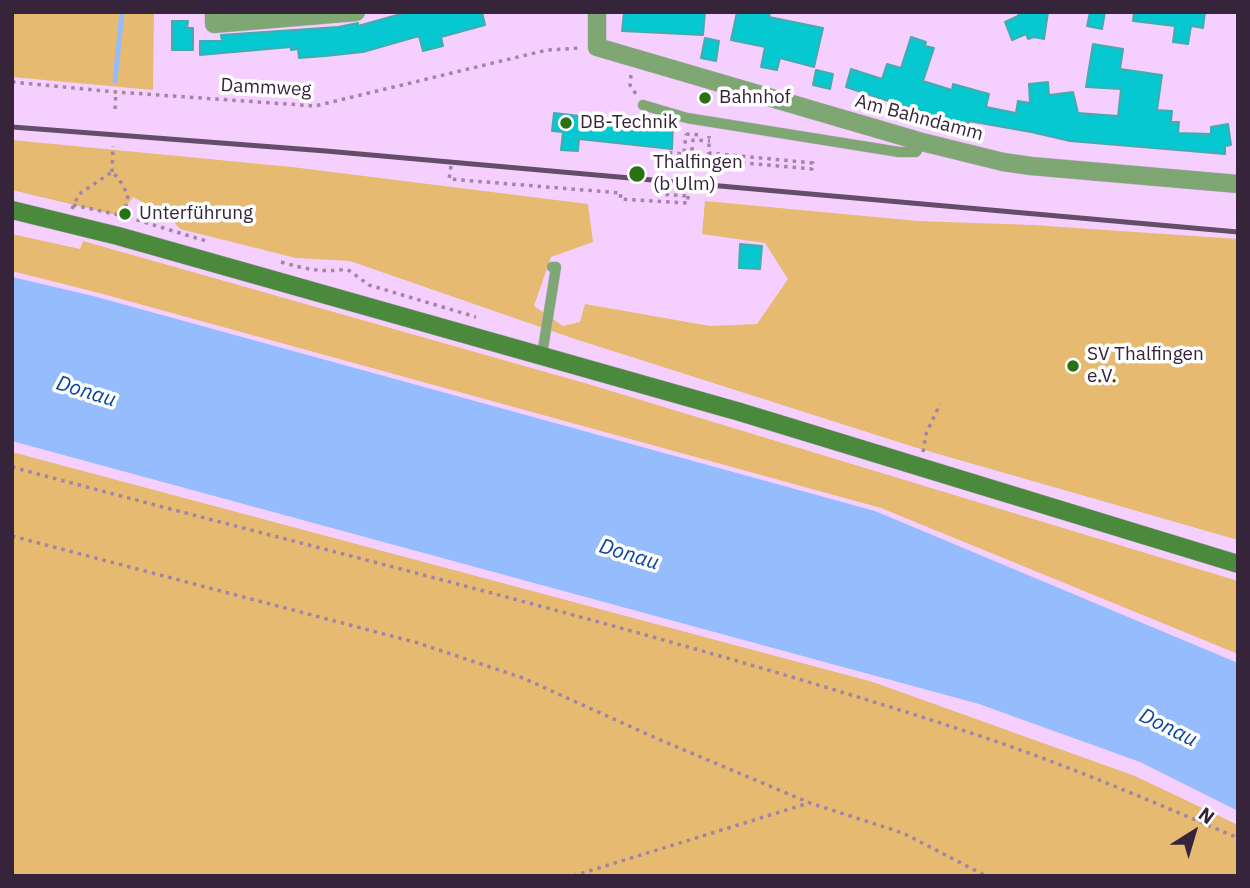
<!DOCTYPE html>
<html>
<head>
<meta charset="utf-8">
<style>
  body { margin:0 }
  #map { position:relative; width:1250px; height:888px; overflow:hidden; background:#f5d0fe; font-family:"IBM Plex Sans",sans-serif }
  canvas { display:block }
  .frame { position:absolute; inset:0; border:14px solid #36243a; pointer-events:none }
  .north { position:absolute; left:1159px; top:797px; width:70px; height:70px; -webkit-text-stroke:5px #fff; paint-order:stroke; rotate:37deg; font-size:19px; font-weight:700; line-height:28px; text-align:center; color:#36243a }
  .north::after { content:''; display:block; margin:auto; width:24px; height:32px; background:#36243a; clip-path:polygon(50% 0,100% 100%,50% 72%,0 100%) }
</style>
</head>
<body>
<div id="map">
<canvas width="1250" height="888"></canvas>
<div class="frame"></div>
<div class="north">N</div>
</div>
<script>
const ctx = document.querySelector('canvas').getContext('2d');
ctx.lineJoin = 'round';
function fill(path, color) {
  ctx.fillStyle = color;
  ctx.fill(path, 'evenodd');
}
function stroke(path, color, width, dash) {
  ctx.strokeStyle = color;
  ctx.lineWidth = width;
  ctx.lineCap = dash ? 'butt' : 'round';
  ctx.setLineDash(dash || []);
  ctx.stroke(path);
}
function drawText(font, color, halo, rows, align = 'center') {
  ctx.font = font + ' "IBM Plex Sans",sans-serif';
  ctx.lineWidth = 7;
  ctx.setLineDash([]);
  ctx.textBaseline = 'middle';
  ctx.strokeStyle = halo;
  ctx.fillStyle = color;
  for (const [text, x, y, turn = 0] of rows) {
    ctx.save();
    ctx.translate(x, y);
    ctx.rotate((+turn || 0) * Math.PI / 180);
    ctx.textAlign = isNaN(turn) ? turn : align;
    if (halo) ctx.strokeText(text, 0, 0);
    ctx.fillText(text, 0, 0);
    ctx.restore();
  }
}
const green = new Path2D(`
  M12 12H154L153 90 12 77Z
  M12 140 292 167 588 204 593 242 551 257 534 306 563 326 580 322 585 304 710 326 757 324 788 279 765 243 702 234 705 201 918 221 1033 225 1238 239V540L914 447 572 338 350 261 296 258 180 229 169 216 133 197 120 216 12 190Z
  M12 234 80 249 83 241 588 384 1238 581V654L881 508 103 294 12 271Z
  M12 452 873 682 1135 776 1238 825V876H12Z`);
const water = new Path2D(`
  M12 277 93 296 875 511 1238 663V811L1140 762 979 704 12 441Z`);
const stream = new Path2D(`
  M115 81 122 12`);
const building = new Path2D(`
  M408 12H482L485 25 441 37 443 46 423 51 419 36 363 52 325 56 299 58 298 49 291 50V47L200 55V41H222L221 35 338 27 358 23V26Z
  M624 12H705L703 35 622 31Z
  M737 12H770L769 17 823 28 814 67 780 58 777 70 761 67 765 47 731 40Z
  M1019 12H1048L1044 39 1034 37 1028 39 1026 34 1012 40 1005 22 1018 16Z
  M1090 12H1105L1102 29 1087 26Z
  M1134 12H1205L1203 28 1191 26 1188 44 1173 42 1175 26 1133 21Z
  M172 21H188L187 28H193V50H172Z
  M911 37 926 42 925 46 934 48 923 81 952 90 953 84 989 94 986 107 1016 113 1018 101 1030 103 1029 84 1048 82 1049 95 1073 92 1078 113 1118 116 1121 89 1086 87 1093 44 1123 49 1120 69 1162 75 1157 110 1172 111 1171 122H1179L1178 133 1211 134V127L1228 124 1231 145 1225 146V154L1070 141 1031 132 969 121V124L940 118 846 87 851 69 882 79 887 64 901 68Z
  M705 38 719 41 716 61 701 58Z
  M816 70 833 74 830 89 813 85Z
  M554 113 656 125 657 122H673L672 149 579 139 578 151 561 150 563 132 552 131Z
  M740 244 762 246 760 269 739 268Z`);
const path = new Path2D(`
  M631 75 630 85 636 94
  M12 82 116 92 315 106 547 50 580 48
  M115 109 116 92
  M686 134 701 135
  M691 158 812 169 813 163 709 153V136
  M691 159 693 140 710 141
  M663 164 664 152 684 154 686 134
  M451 166 449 179 621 193 620 199 688 203V192
  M112 172 113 146
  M657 194 688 196
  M73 205 124 216
  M72 209 79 194 112 172 119 179 128 195 124 216 206 241
  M281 262C305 269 323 273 347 269L369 285 476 317
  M923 452 926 434 940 404
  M12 467C331 553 654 629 968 732 1060 762 1149 800 1238 838
  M12 536 418 643 523 678 658 739 810 803 903 833 986 876
  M573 876 809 803`);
const lane = new Path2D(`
  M643 105 687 118 899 152H916L922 142
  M542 355 556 267H552`);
const street = new Path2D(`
  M214 12V24L356 12
  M597 12V47L922 142 1003 162 1031 166 1238 184`);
const secondary = new Path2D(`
  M12 210 118 236 740 412 1238 564`);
const rail = new Path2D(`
  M12 127 326 151 1238 232`);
const markers = [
  [705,98,7,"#297113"],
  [566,123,7,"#297113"],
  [637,174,9,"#297113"],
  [125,214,7,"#297113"],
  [1073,366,7,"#297113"]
];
const streetNames = [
  ["Dammweg",266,88,3],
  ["Am Bahndamm",919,118,15]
];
const poiNames = [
  ["Bahnhof",719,98],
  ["DB-Technik",580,123],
  ["Thalfingen",653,163],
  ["(b Ulm)",653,185],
  ["Unterführung",139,214],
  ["SV Thalfingen",1087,355],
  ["e.V.",1087,377]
];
const waterNames = [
  ["Donau",86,392,17],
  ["Donau",629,555,17],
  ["Donau",1168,728,26]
];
fill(green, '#e6ba70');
fill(water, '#95bdfe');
stroke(stream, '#95bdfe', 5);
fill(building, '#06c8d0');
stroke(building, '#47a9ae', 2);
stroke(lane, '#cfaed7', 11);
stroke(street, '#cfaed7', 19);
stroke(secondary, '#cfaed7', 19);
stroke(path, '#a184a8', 3.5, [3.5, 5]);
stroke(lane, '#7ea774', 10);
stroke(street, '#7ea774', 18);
stroke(secondary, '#4b8a3c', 18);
stroke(rail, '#644d69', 5);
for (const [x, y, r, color] of markers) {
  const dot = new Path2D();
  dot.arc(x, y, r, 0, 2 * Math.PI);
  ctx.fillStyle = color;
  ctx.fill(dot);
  stroke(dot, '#fff', 2.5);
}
drawText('19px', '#36243a', '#fff', streetNames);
drawText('19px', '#36243a', '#fff', poiNames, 'left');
drawText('italic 21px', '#0a46a1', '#fff', waterNames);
</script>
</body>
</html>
